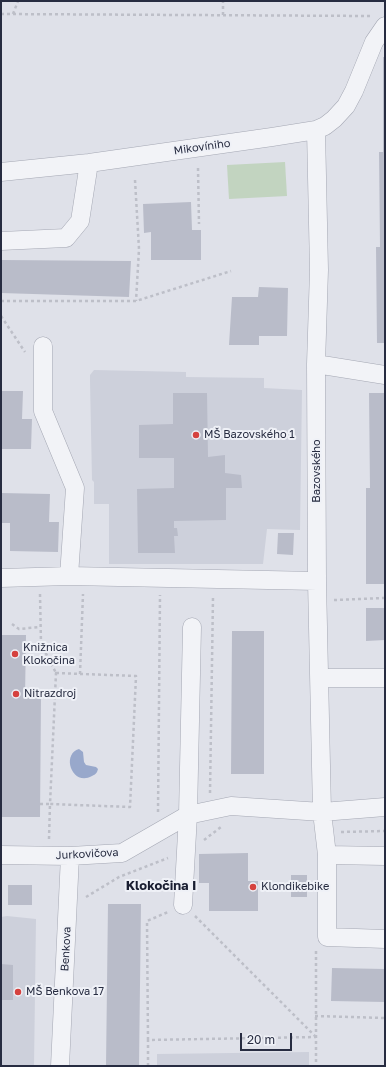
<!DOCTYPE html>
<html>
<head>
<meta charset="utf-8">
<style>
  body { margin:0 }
  #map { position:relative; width:386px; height:1067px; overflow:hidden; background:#dfe1e9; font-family:"Golos Text",sans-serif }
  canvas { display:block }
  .frame { position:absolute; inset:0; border:2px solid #272c41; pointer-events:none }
  .scale { position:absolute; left:240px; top:1033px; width:52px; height:18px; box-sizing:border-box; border:2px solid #272c41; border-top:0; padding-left:5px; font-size:12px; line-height:14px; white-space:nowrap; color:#272c41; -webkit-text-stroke:3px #eff1f7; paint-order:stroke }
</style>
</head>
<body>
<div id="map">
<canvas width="386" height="1067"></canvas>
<div class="frame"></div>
<div class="scale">20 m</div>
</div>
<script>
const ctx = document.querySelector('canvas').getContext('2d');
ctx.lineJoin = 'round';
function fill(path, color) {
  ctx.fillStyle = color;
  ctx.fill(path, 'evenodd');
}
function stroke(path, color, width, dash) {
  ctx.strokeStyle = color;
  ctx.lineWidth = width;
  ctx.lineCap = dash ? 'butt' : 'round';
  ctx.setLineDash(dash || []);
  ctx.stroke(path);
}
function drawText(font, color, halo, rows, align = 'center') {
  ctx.font = font + ' "Golos Text",sans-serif';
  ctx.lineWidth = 4;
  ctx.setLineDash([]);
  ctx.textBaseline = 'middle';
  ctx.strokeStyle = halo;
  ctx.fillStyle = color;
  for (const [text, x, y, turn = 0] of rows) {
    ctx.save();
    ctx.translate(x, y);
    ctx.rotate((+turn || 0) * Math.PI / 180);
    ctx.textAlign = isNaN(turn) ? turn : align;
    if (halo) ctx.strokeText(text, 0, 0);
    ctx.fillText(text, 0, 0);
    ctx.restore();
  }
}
const built = new Path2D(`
  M94 370 186 372V377L264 378V388L302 390 300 530 267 529 263 564H109V504H94V482L92 480 90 381V375Z
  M7 916 36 919 34 1066H1V917Z
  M309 1052V1066H157V1054Z`);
const green = new Path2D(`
  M285 162 287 196 229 199 227 165Z`);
const water = new Path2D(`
  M79 749 83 752 84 762 86 765 96 767 98 769C97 773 96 774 92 776 72 787 61 754 79 749Z`);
const building = new Path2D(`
  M383 57H385V343H377L376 247H380L379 152H383Z
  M191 202 192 230H201V260H151V232L144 233 143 204Z
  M1 260 131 261 129 297 1 293Z
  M259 287 288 288 287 336H259V345H229L232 297H258Z
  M1 391H23L22 419H32L31 449H1Z
  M173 393H207L208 457 225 455V473L241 475 242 488H226V520L174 521V528H177L178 536H174L175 553H138L137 489 174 488V458H139V425L173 424Z
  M369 393H385V584H366V488H370Z
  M1 493 50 494 49 522H59L58 552 10 551V523H1Z
  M278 533H294L293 555 277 554Z
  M366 608H385V640L366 641Z
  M232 631H264V774H231Z
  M1 635H26L25 697H41L40 817H1Z
  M248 853V881H258V911H209V883H199V854Z
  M291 875H307V897H291Z
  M8 885H32V905H8Z
  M108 904H141L139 1066H106Z
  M1 964 13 965V1000H1Z
  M332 968 385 969V1002L331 1001Z`);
const path = new Path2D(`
  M1 14 370 16
  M13 14 18 1
  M223 15V1
  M198 168 199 224
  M135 180 139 249 136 301
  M1 301H136L231 271
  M1 316 25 352
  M40 594 41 644 56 673
  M334 600 385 598
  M12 624 19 629 40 627
  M56 673 136 676 130 807 50 804Z
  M80 674 83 594
  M210 793 213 597
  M40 804H50L49 839
  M158 812 160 595
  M341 832 385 831
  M204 840 221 827
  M86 897 119 877 168 858
  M195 916 316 1037
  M316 951V1066
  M315 1016 385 1018
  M148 1040 147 921 168 912
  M148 1066V1040L316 1037`);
const minor = new Path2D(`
  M316 130 319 270 316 364 317 581 322 812 327 855V937L385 939
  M1 172 89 163 272 137 316 130 325 126 334 119 346 106 354 91 374 42 385 26
  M1 241 66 238 80 221 89 163
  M43 346V411L75 488 69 576
  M316 364 385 375
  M1 578 69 576 317 581
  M320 678H385
  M1 855 70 856 122 853 188 815 231 806 322 812 385 807
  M327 855 385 856
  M183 905 188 815 192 627
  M60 1066 70 856`);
const markers = [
  [196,435,4,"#d5413e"],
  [15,654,4,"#d5413e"],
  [16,694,4,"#d5413e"],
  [253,887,4,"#d5413e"],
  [18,992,4,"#d5413e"]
];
const streetNames = [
  ["Mikovíniho",202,147,-8],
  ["Bazovského",317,471,-90],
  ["Jurkovičova",87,854,-3],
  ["Benkova",66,949,-87]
];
const poiNames = [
  ["MŠ Bazovského 1",204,435],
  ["Knižnica",23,648],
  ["Klokočina",23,661],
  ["Nitrazdroj",24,694],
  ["Klondikebike",261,887],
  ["MŠ Benkova 17",26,992]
];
const quarterNames = [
  ["Klokočina I",161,886]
];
fill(built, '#cdd0db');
fill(green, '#c2d4c0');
fill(water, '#98a8cb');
fill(building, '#b9bcc9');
stroke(minor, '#a4a7b3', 19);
stroke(path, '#bdbfc8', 2.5, [3, 3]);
stroke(minor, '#f2f3f7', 18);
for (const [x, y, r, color] of markers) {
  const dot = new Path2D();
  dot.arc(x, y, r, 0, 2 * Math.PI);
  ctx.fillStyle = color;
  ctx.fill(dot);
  stroke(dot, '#eff1f7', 1.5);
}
drawText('11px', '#272c41', '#eff1f7', streetNames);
drawText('11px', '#272c41', '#eff1f7', poiNames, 'left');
drawText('bold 13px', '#1a1e32', '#eff1f7', quarterNames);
</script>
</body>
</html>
